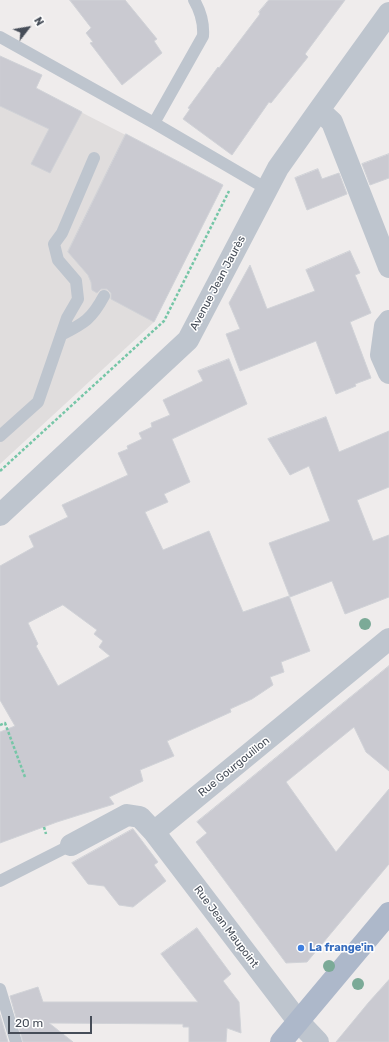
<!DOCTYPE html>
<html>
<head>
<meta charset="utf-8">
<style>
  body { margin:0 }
  #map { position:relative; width:389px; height:1042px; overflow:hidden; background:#efecec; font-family:Rubik,sans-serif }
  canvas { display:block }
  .north { position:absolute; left:8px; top:8px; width:40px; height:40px; -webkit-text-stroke:3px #fff; paint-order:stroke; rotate:59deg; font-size:11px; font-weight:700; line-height:16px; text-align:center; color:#464d58 }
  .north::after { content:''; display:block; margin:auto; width:14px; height:18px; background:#464d58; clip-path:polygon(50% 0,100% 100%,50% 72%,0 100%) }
  .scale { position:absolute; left:8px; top:1016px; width:84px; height:18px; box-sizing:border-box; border:2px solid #464d58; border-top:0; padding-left:5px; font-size:12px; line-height:14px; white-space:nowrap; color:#464d58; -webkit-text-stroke:3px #fff; paint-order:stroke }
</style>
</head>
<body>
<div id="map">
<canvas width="389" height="1042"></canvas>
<div class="north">N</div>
<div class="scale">20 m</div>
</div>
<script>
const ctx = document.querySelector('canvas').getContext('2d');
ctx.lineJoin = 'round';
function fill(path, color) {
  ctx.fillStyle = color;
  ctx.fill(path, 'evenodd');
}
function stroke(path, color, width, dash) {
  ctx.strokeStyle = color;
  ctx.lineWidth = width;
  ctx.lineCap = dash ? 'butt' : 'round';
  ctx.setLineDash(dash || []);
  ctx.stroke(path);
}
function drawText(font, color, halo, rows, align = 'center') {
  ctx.font = font + ' Rubik,sans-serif';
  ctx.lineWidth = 3;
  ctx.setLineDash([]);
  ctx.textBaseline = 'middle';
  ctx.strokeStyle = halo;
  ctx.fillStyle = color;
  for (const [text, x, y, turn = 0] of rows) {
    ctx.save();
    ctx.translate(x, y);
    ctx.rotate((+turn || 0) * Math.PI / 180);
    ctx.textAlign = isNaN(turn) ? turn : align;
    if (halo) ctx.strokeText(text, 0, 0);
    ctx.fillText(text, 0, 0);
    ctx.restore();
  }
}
const education = new Path2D(`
  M0 56 42 75 36 89 223 185 154 322 0 464Z`);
const building = new Path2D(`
  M70 0H125L157 39 154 41 162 53 122 85 90 43 93 42 86 33 91 28Z
  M269 0H345L305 54 308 57 271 103 269 102 232 155 183 119 190 109 188 108 218 67 219 68 260 14 259 12Z
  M0 56 42 75 36 88 82 112 50 173 31 164 49 129 0 106Z
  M126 134 223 185 154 322 111 299V293L107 289H101L97 293 92 290 91 282 88 275 68 252Z
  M389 154V178L370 185 362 164Z
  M318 169 322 179 339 173 347 194 307 210 295 178Z
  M350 251 360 273 355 275 371 313 350 322 371 378 355 384 356 386 336 394 316 341 240 371 226 334 240 329 229 303 250 265 267 309 315 291 306 270Z
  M229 359 247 404 172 439 190 482 164 494 168 502 145 512 163 550 209 531 243 612 289 596 310 651 281 662 284 672 270 677 273 685 252 699 230 709 231 712 167 741 174 756 140 770 143 781 109 797 114 804 57 822 0 843V732L15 726 0 700V566L34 547 29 536 68 517 62 505 128 475 118 453 128 449 127 446 142 439 139 433 152 427 151 423 170 415 163 400 203 381 198 371ZM63 605 97 630 94 634 103 641 99 647 110 656 58 686 36 646 38 644 28 623Z
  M326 417 339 452 389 431V487L357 500 373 541 389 535V597L345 614 332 581 290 597 269 543 330 521 309 466 290 475 268 439Z
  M389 666V771L366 752 354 727 286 782 336 852 389 789V864L307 962 286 963 196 842 207 833 197 822Z
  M133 829 158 862 154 865 166 881 133 907 119 905 104 886 88 884 72 863Z
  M197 928 231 974 223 981 239 1002 241 1033 227 1028 226 1042H189V1027H183V1024L49 1023 73 1042H23L10 996 38 987 43 1002H198L161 954Z
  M389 980V1042H336L369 1002Z
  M0 1015 8 1042H0Z`);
const path = new Path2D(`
  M0 471 164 321 229 191
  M0 725 5 723 25 777
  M44 827 46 834`);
const service = new Path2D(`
  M0 37 154 123 267 189
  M154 123 203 36C204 22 201 12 194 0
  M61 335C84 323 91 320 104 296
  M0 436 38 402 67 318 78 299 76 281 58 260 54 244 62 233 94 158
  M0 881 71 845
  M0 989 16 1042`);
const minor = new Path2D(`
  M319 110 332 122 389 267
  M389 321 385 326 381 355 389 373
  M0 515 188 340 278 168 319 110 389 13
  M154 832 389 639
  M71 845 127 815 140 817 154 832 298 1021 318 1042`);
const primary = new Path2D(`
  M281 1042 389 913`);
const trees = [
  [365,624],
  [329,966],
  [358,984]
];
const markers = [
  [301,948,4,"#3f7fe0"]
];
const streetNames = [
  ["Avenue Jean Jaurès",218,283,-62],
  ["Rue Gourgouillon",234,767,-39],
  ["Rue Jean Maupoint",226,927,53]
];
const shopNames = [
  ["La frange'in",309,948]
];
fill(education, '#e0dddd');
fill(building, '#cacad1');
stroke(building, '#d0d2d7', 1);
stroke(path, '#76c6a7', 2.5, [3, 2]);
stroke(service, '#bec5ce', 12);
stroke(minor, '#bec5ce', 22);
stroke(primary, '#adb8ca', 22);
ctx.fillStyle = '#7baa97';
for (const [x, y] of trees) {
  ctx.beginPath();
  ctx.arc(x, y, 6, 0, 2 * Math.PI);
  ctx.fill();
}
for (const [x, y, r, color] of markers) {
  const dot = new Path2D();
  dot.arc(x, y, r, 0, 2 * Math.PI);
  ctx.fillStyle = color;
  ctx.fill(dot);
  stroke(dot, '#fff', 1.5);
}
drawText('11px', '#464d58', '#fff', streetNames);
drawText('bold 11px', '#366cbe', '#fff', shopNames, 'left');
</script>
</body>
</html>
